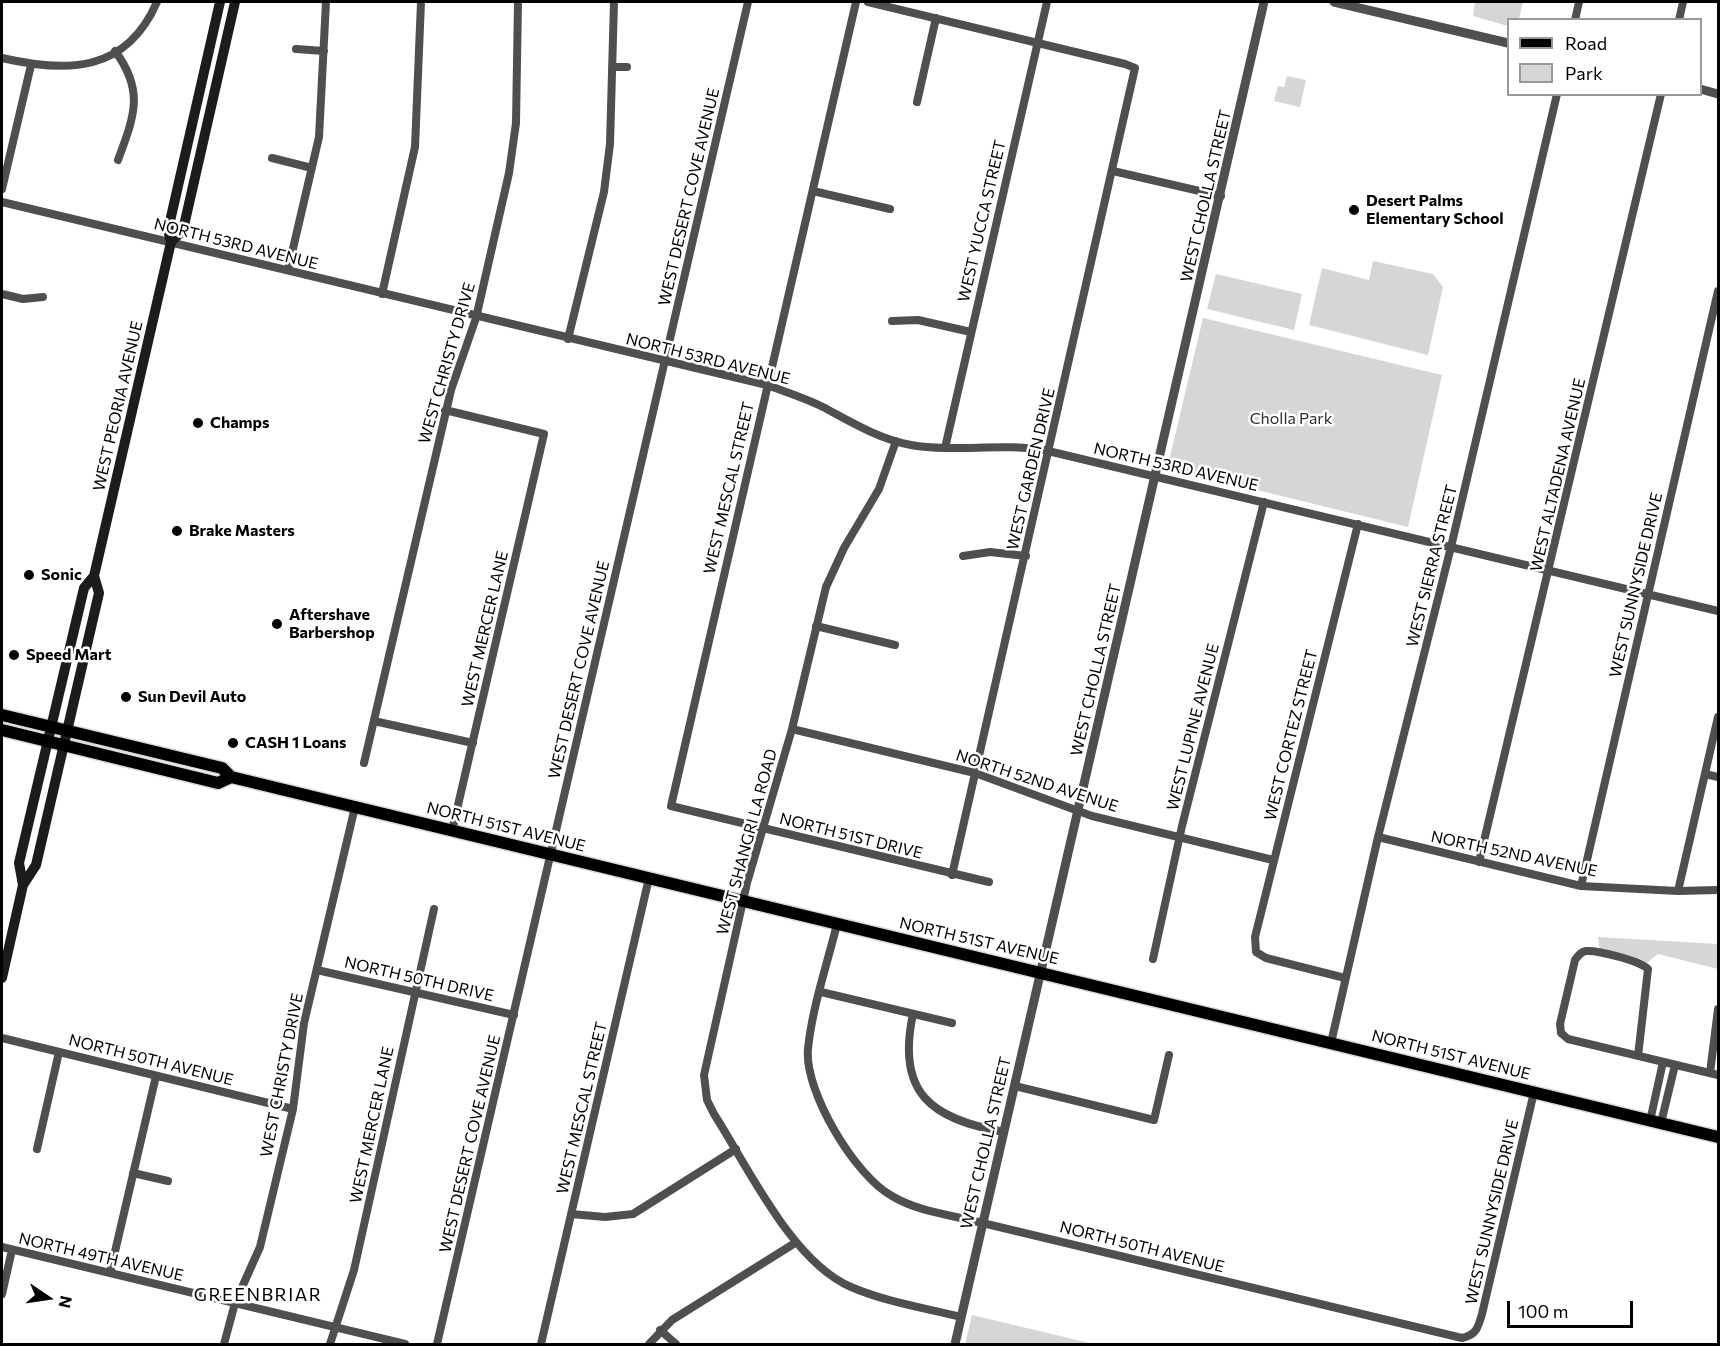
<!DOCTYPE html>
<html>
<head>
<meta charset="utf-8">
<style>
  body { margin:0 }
  #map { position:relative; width:1720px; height:1346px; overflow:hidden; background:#fff; font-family:Commissioner,sans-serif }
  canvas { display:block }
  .frame { position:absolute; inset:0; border:3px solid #000; pointer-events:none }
  .legend { position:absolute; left:1507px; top:18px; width:195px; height:78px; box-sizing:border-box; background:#fff; border:2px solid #999; margin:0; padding:8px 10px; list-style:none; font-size:18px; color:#000 }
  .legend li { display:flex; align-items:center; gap:12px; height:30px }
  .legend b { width:30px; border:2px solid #999 }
  .north { position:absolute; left:18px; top:1268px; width:60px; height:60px; -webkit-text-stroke:4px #fff; paint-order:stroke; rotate:103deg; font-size:16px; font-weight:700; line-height:24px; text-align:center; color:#000 }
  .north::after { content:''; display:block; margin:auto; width:21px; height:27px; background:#000; clip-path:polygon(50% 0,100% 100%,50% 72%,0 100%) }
  .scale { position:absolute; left:1507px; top:1301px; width:126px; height:27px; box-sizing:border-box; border:3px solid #000; border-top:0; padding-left:8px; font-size:18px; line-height:21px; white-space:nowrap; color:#000; -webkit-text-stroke:4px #fff; paint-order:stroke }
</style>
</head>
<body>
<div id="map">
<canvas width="1720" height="1346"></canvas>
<div class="frame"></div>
<ul class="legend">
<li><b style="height:8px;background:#000"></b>Road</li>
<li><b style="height:16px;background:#d6d6d6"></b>Park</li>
</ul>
<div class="north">N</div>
<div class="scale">100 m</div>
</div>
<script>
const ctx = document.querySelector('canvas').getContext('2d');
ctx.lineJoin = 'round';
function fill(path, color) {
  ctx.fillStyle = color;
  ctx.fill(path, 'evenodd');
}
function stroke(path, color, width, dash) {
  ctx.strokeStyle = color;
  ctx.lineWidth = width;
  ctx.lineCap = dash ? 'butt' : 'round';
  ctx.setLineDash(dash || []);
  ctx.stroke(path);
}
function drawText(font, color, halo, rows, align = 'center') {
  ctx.font = font + ' Commissioner,sans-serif';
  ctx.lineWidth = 5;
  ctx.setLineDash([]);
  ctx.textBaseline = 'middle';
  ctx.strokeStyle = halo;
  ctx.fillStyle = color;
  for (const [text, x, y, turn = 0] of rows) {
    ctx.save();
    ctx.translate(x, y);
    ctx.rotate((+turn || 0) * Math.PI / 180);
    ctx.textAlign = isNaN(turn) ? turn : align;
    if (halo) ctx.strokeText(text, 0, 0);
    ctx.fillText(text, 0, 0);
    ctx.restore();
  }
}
const green = new Path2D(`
  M1475 2H1523L1519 19 1508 20V26L1473 16Z
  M1287 76 1306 80 1300 107 1274 101 1278 86 1284 87Z
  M1373 261 1433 274 1443 287 1428 355 1309 325 1322 268 1369 280Z
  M1216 274 1302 294 1294 330 1207 309Z
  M1203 318 1442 375 1408 527 1171 469 1169 461Z
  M1598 937 1718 944V969L1658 954 1644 965 1600 953Z
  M972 1315 1094 1344H965Z`);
const minor = new Path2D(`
  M856 2 671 806 989 882
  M868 2 1125 64 1135 68 952 875
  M1575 20 1579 2
  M1679 20 1683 2
  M296 49 324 51
  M115 51C145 91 134 117 118 160
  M2 58C67 73 126 73 157 2
  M612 67H627
  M917 102 936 18
  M272 158 312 168
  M1113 171 1221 196
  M2 189 31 65
  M813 191 890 209
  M2 202 767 385C786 392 805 398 823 407 851 422 879 439 911 445 957 453 1003 442 1048 451L1718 611
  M288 270 319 137 326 2
  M2 294 23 299 43 297
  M382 294 415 147 421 2
  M892 321 918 320 971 332
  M568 339 604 192 610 144 614 2
  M445 410 544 434 452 831
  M896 441 879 489 844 548 826 587 792 729 747 883 704 1075 707 1100 714 1114C748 1167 792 1262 851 1287 886 1302 925 1308 961 1317
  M945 448 1047 2
  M963 556 990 552 1026 556
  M816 626 895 645
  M374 721 473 743
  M792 729 975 773 1092 816 1273 860
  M364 763 451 390 476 318 509 173 516 123 518 2
  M1705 774 1718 777
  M1378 837 1581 886 1678 891 1718 890
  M1479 862 1661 94
  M1581 886 1718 291
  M1678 891 1718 717
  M837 924C827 965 812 1008 808 1049 804 1091 855 1176 892 1196 915 1210 944 1214 970 1220L1462 1338C1476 1335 1478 1328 1482 1314L1534 1092
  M1153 959 1182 826 1264 502
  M317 970 514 1015
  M1345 978 1266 958 1256 952 1255 937 1358 524
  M821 992 952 1023
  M913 1014C896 1093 931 1119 1004 1132
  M2 1038 293 1109
  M1331 1043 1378 837 1451 547 1557 94
  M1638 1056 1648 969C1640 961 1598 950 1586 951 1580 952 1578 956 1575 960L1560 1024 1561 1033 1568 1039 1718 1075
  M1710 1073 1718 1009
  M1015 1086 1154 1120 1169 1055
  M1650 1121 1663 1062
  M1661 1123 1675 1065
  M37 1149 59 1052
  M133 1173 168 1181
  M571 1214 605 1217 633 1214 736 1149
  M2 1247 405 1344
  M110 1273 156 1076
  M2 1294 12 1250
  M660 1330 676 1344
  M224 1344 235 1303 260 1247 293 1109 304 1023 355 807
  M330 1344 354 1270 434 909
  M437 1344 748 2
  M541 1344 649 878
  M649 1344 672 1320 795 1243`);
const tertiary = new Path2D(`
  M1334 2 1508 43
  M1700 89 1718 94
  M955 1344 1264 2`);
const secondary = new Path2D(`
  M171 242 183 230 235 2
  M23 885 19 863 84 588 94 576 171 242 168 230 220 2
  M2 978 23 885 36 865 99 593 94 576`);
const primary = new Path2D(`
  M2 715 222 768 231 777 1718 1137
  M2 730 218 783 231 777`);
const markers = [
  [1354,210,6,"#000"],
  [198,423,6,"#000"],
  [177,531,6,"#000"],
  [29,575,6,"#000"],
  [277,624,6,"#000"],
  [14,655,6,"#000"],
  [126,697,6,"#000"],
  [233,743,6,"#000"]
];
const streetNames = [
  ["WEST CHOLLA STREET",1206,196,-77],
  ["WEST DESERT COVE AVENUE",689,197,-77],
  ["WEST YUCCA STREET",982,221,-77],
  ["NORTH 53RD AVENUE",236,244,14],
  ["NORTH 53RD AVENUE",708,359,14],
  ["WEST CHRISTY DRIVE",447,363,-74],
  ["WEST PEORIA AVENUE",118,406,-77],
  ["NORTH 53RD AVENUE",1176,467,13],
  ["WEST GARDEN DRIVE",1031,469,-77],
  ["WEST ALTADENA AVENUE",1558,475,-77],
  ["WEST MESCAL STREET",729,488,-77],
  ["WEST SIERRA STREET",1432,566,-76],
  ["WEST SUNNYSIDE DRIVE",1636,585,-77],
  ["WEST MERCER LANE",485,629,-77],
  ["WEST DESERT COVE AVENUE",579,670,-77],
  ["WEST CHOLLA STREET",1096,670,-77],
  ["WEST LUPINE AVENUE",1193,727,-76],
  ["WEST CORTEZ STREET",1291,735,-76],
  ["NORTH 52ND AVENUE",1037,781,18],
  ["NORTH 51ST AVENUE",506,827,14],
  ["NORTH 51ST DRIVE",851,836,14],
  ["WEST SHANGRI LA ROAD",747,842,-75],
  ["NORTH 52ND AVENUE",1514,854,12],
  ["NORTH 51ST AVENUE",979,941,13],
  ["NORTH 50TH DRIVE",419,979,13],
  ["NORTH 51ST AVENUE",1451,1055,14],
  ["NORTH 50TH AVENUE",151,1060,14],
  ["WEST CHRISTY DRIVE",282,1075,-79],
  ["WEST MESCAL STREET",582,1108,-77],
  ["WEST MERCER LANE",372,1125,-78],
  ["WEST CHOLLA STREET",986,1143,-77],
  ["WEST DESERT COVE AVENUE",470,1144,-77],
  ["WEST SUNNYSIDE DRIVE",1492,1212,-77],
  ["NORTH 50TH AVENUE",1142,1247,14],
  ["NORTH 49TH AVENUE",101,1257,13]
];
const poiNames = [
  ["Desert Palms",1366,201],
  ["Elementary School",1366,219],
  ["Champs",210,423],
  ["Brake Masters",189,531],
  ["Sonic",41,575],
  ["Aftershave",289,615],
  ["Barbershop",289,633],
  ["Speed Mart",26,655],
  ["Sun Devil Auto",138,697],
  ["CASH 1 Loans",245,743]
];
const parkNames = [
  ["Cholla Park",1291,419]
];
const neighbourhoodNames = [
  ["GREENBRIAR",258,1295]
];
fill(green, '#d6d6d6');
stroke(primary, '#dbdbdb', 15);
stroke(minor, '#4f4f4f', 8);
stroke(tertiary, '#4f4f4f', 9);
stroke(secondary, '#1c1c1c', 10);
stroke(primary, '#000', 12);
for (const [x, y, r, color] of markers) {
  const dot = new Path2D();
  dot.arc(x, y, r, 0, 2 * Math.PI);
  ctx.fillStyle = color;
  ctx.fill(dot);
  stroke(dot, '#fff', 2);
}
drawText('16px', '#000', '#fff', streetNames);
drawText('bold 16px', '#000', '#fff', poiNames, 'left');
drawText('16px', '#2d2d2d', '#fff', parkNames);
ctx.letterSpacing = '1.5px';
drawText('18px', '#000', '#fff', neighbourhoodNames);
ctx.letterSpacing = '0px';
</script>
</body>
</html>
